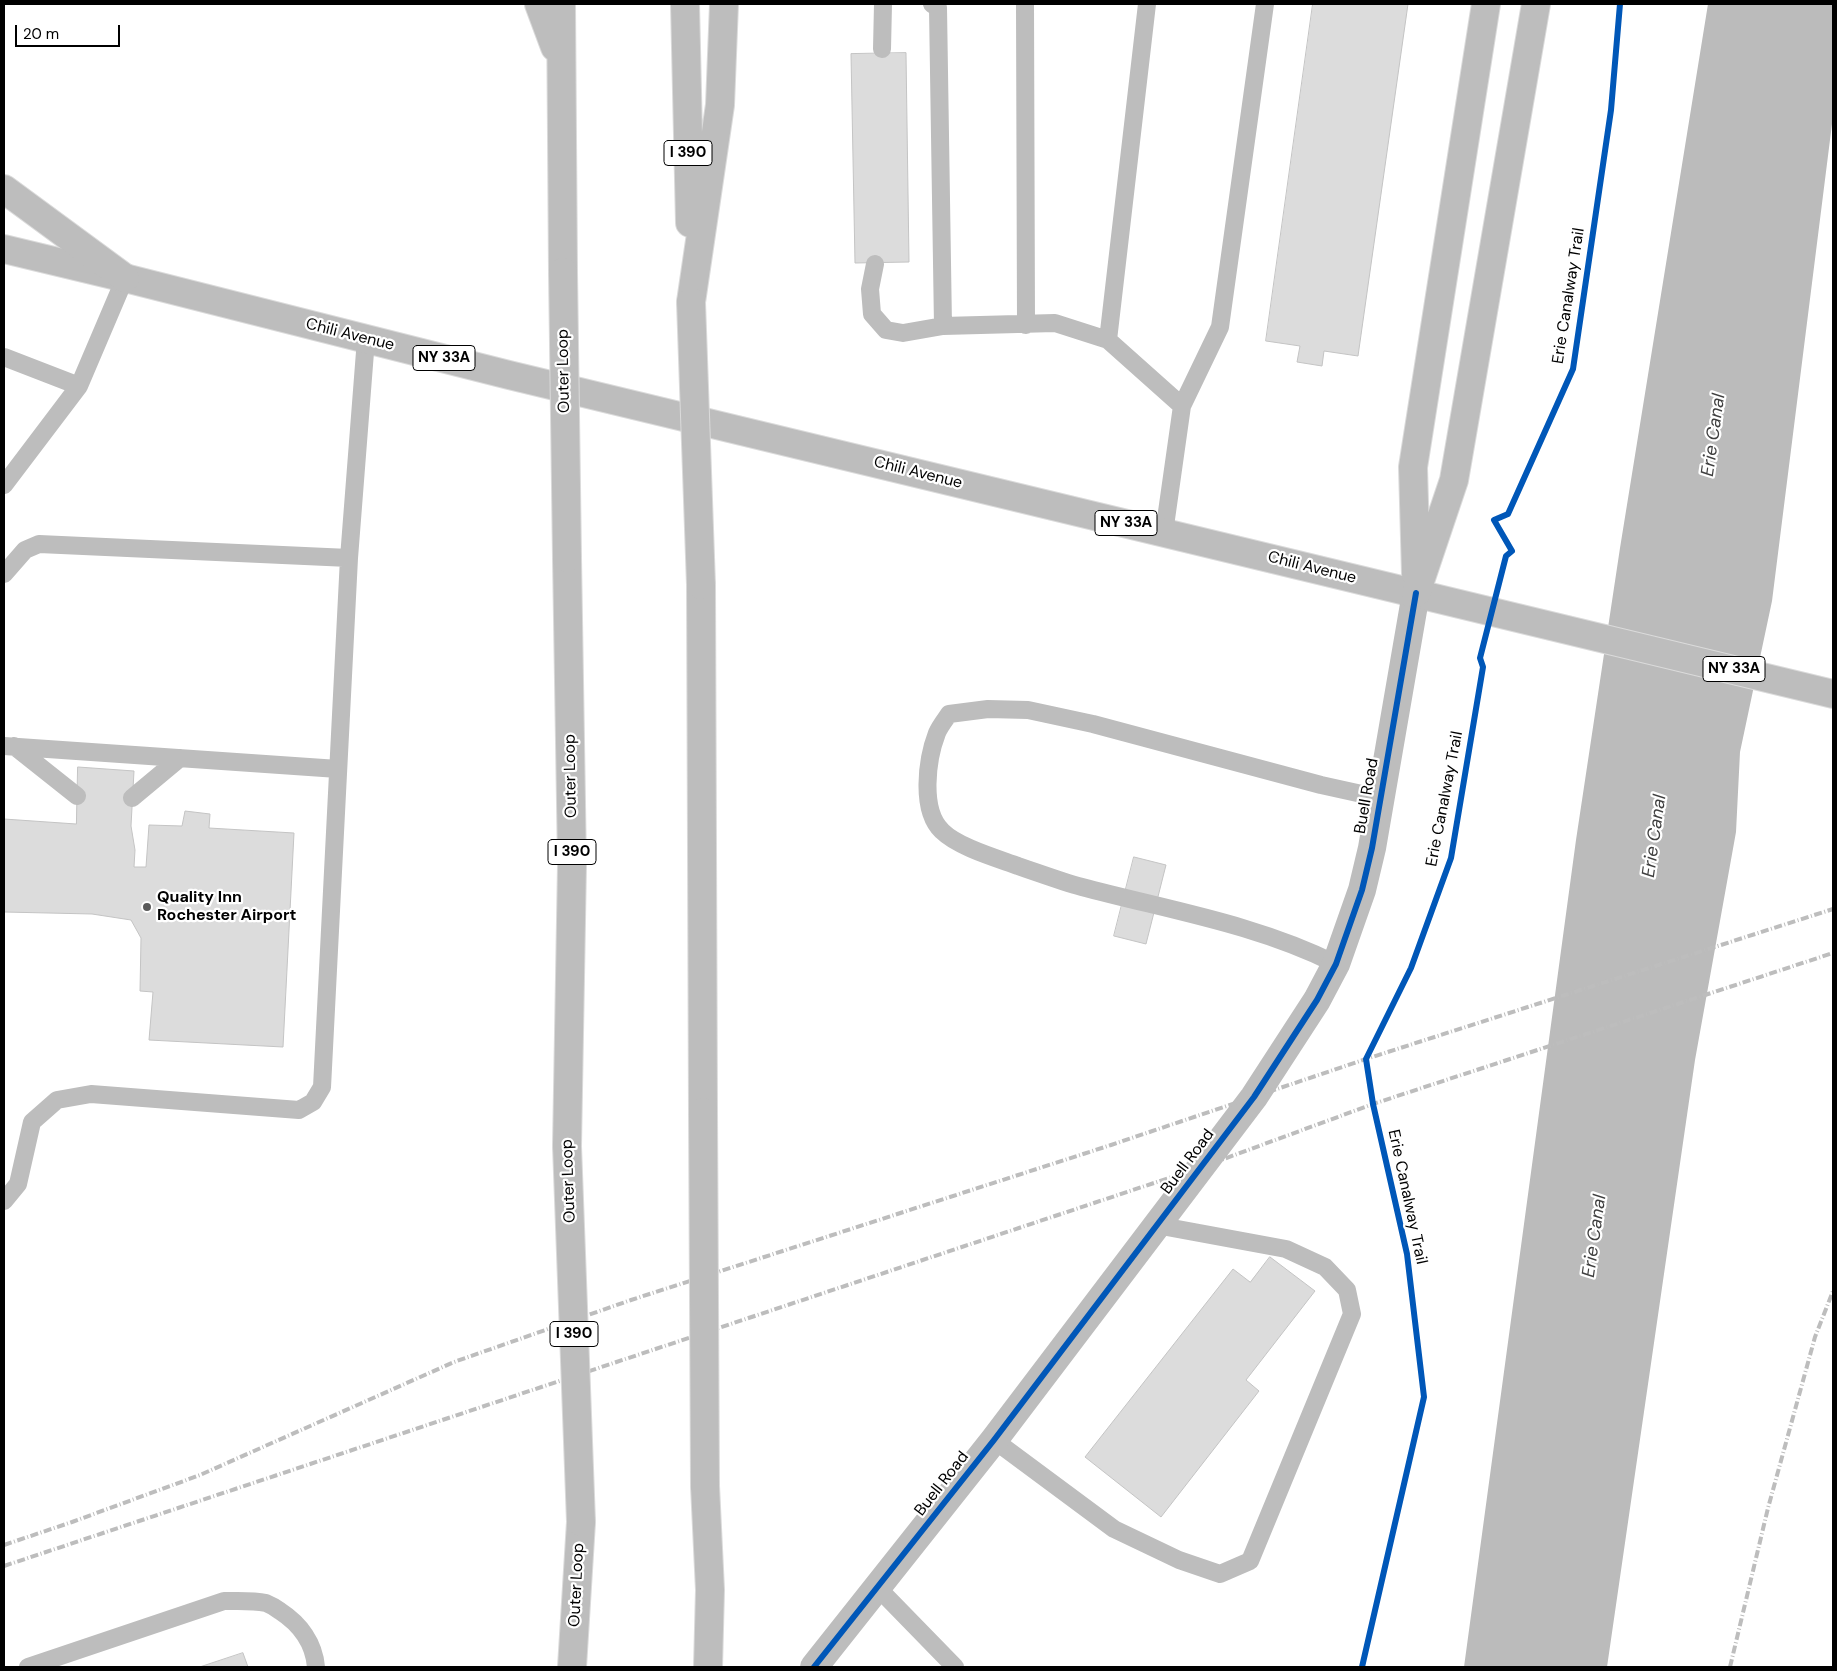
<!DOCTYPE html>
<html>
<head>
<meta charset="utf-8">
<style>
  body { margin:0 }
  #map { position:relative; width:1837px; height:1671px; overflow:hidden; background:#fff; font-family:"DM Sans",sans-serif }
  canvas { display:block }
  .frame { position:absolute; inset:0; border:5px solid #000; pointer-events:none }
  .scale { position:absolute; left:15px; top:25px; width:105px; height:22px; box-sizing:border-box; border:2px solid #000; border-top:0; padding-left:6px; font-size:15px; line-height:18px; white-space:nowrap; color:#000; -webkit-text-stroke:4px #fff; paint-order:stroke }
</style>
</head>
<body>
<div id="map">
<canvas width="1837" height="1671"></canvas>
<div class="frame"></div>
<div class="scale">20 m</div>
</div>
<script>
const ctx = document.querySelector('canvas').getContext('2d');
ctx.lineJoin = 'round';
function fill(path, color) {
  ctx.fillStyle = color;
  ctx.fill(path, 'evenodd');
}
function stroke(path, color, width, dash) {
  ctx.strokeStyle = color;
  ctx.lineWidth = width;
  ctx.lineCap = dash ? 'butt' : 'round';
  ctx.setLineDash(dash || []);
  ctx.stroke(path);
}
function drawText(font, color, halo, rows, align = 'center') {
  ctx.font = font + ' "DM Sans",sans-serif';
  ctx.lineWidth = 4.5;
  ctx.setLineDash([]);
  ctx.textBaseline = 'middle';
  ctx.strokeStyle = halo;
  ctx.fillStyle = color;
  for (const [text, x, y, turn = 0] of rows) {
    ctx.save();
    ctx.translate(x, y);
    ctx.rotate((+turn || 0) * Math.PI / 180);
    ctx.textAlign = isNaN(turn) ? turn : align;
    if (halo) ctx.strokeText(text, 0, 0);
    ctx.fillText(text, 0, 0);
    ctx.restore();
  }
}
const water = new Path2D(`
  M1708 4H1833V116L1772 601 1740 752 1736 832 1695 1060 1607 1667H1464L1576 840 1620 548Z`);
const building = new Path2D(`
  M1313 4H1408L1358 356 1324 351 1322 366 1297 362 1300 346 1266 341Z
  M906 53 909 262 855 263 851 54Z
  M78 767 134 771 131 826 135 850 134 867H146L149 825 182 826 185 811 210 814 209 828 294 833 283 1047 149 1040 153 992 140 991 141 938 131 920 92 914 4 912V819L76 824Z
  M1134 857 1166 865 1146 944 1114 936Z
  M1270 1257 1315 1291 1246 1380 1259 1391 1161 1517 1085 1457 1233 1269 1250 1282Z
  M243 1653 248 1667H200Z`);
const service = new Path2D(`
  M932 4 938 8 943 326
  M1025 4 1026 325
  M882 49 883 4
  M875 264 870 289 872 314 886 330 903 333 943 326 1055 323 1108 340 1182 406
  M1108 340 1147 4
  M4 357 79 386 125 278
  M4 485 79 386
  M1164 533 1182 406 1220 327 1265 4
  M4 574 25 550 39 544 349 558
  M4 746 338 769
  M14 746 77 796
  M132 798 180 758
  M1336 964C1256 924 1168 910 1082 887 1060 881 1039 873 1018 866 996 858 958 847 942 831 920 810 927 759 937 733 940 726 945 720 949 714L988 709 1028 710 1093 724 1321 785 1380 798
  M4 1201 18 1184 32 1122 57 1100 91 1094 299 1110 313 1102 322 1087 349 558 366 339
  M994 1440 1114 1529 1179 1560 1220 1574 1250 1561 1352 1314 1347 1290 1325 1267 1286 1249 1156 1225
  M877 1587 955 1667
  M28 1667 224 1601C238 1601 252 1600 266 1603 271 1605 276 1608 280 1611 300 1624 314 1643 316 1667`);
const tertiary = new Path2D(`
  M814 1667 994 1440 1254 1097 1317 1000 1336 964 1362 890 1372 848 1416 593`);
const primary = new Path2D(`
  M4 249 125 278 509 375 1833 694`);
const motorway = new Path2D(`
  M539 4 555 47
  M561 4 563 272
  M685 4 690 223
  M4 189 125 278
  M691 302 720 105 724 4
  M567 558 572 864 567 1146
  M1416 574 1413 467 1486 4
  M701 585 703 1112
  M1416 593 1454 480 1536 4
  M705 1486 710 1590 708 1667
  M572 1667 581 1522`);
const rail = new Path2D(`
  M4 1545 72 1522 200 1475 454 1362 631 1300 1111 1145 1366 1059 1833 909
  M4 1566 1202 1167 1373 1104 1833 953
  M1730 1667 1768 1508 1815 1337 1833 1291`);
const motorwayBridge = new Path2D(`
  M563 272 567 558
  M691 302 701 585
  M703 1112 705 1486
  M567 1146 581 1522`);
const cycleway = new Path2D(`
  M814 1667 994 1440 1254 1097 1317 1000 1336 964 1362 890 1372 848 1416 593
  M1362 1667 1424 1397 1407 1254 1373 1104 1366 1059 1411 968 1451 858 1483 667 1480 658 1506 556 1512 551 1494 520 1508 514 1573 369 1611 110 1620 4`);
const markers = [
  [147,907,5,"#595959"]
];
const shields = [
  [688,153,48],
  [444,358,62],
  [1126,523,62],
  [1734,669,62],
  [572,852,48],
  [574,1334,48]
];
const shieldNames = [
  ["I 390",688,153],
  ["NY 33A",444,358],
  ["NY 33A",1126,523],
  ["NY 33A",1734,669],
  ["I 390",572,852],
  ["I 390",574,1334]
];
const streetNames = [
  ["Erie Canalway Trail",1569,296,-81],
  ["Chili Avenue",350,335,14],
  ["Outer Loop",564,371,-91],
  ["Chili Avenue",918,473,14],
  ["Chili Avenue",1312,568,14],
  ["Outer Loop",571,776,-91],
  ["Buell Road",1367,796,-80],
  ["Erie Canalway Trail",1445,799,-79],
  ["Buell Road",1188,1162,-53],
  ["Outer Loop",569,1181,-92],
  ["Erie Canalway Trail",1407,1197,78],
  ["Buell Road",942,1484,-52],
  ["Outer Loop",577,1585,-87]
];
const poiNames = [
  ["Quality Inn",157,898],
  ["Rochester Airport",157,916]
];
const waterNames = [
  ["Erie Canal",1714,435,-82],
  ["Erie Canal",1655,836,-82],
  ["Erie Canal",1595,1236,-82]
];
fill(water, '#bbb');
fill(building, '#dcdcdc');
stroke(building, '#c4c4c4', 1);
stroke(primary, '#dbdbdb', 30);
stroke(motorway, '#dbdbdb', 30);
stroke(service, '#bdbdbd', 18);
stroke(tertiary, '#bdbdbd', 28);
stroke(primary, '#bdbdbd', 28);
stroke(motorway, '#bdbdbd', 28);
stroke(rail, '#bdbdbd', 4, [8, 2.5, 1, 2.5]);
stroke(motorwayBridge, '#dbdbdb', 30, []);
stroke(motorwayBridge, '#bdbdbd', 28);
stroke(cycleway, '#0057b8', 6);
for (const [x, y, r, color] of markers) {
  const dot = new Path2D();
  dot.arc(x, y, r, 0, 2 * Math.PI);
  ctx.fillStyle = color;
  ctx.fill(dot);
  stroke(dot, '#fff', 2);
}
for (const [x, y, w] of shields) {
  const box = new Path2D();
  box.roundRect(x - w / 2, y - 12.5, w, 25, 4);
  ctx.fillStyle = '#fff';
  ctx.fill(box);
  stroke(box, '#000', 1);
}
drawText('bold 15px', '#000', null, shieldNames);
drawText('16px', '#000', '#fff', streetNames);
drawText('bold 16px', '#000', '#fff', poiNames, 'left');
drawText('italic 18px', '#3f3f3f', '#fff', waterNames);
</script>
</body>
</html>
